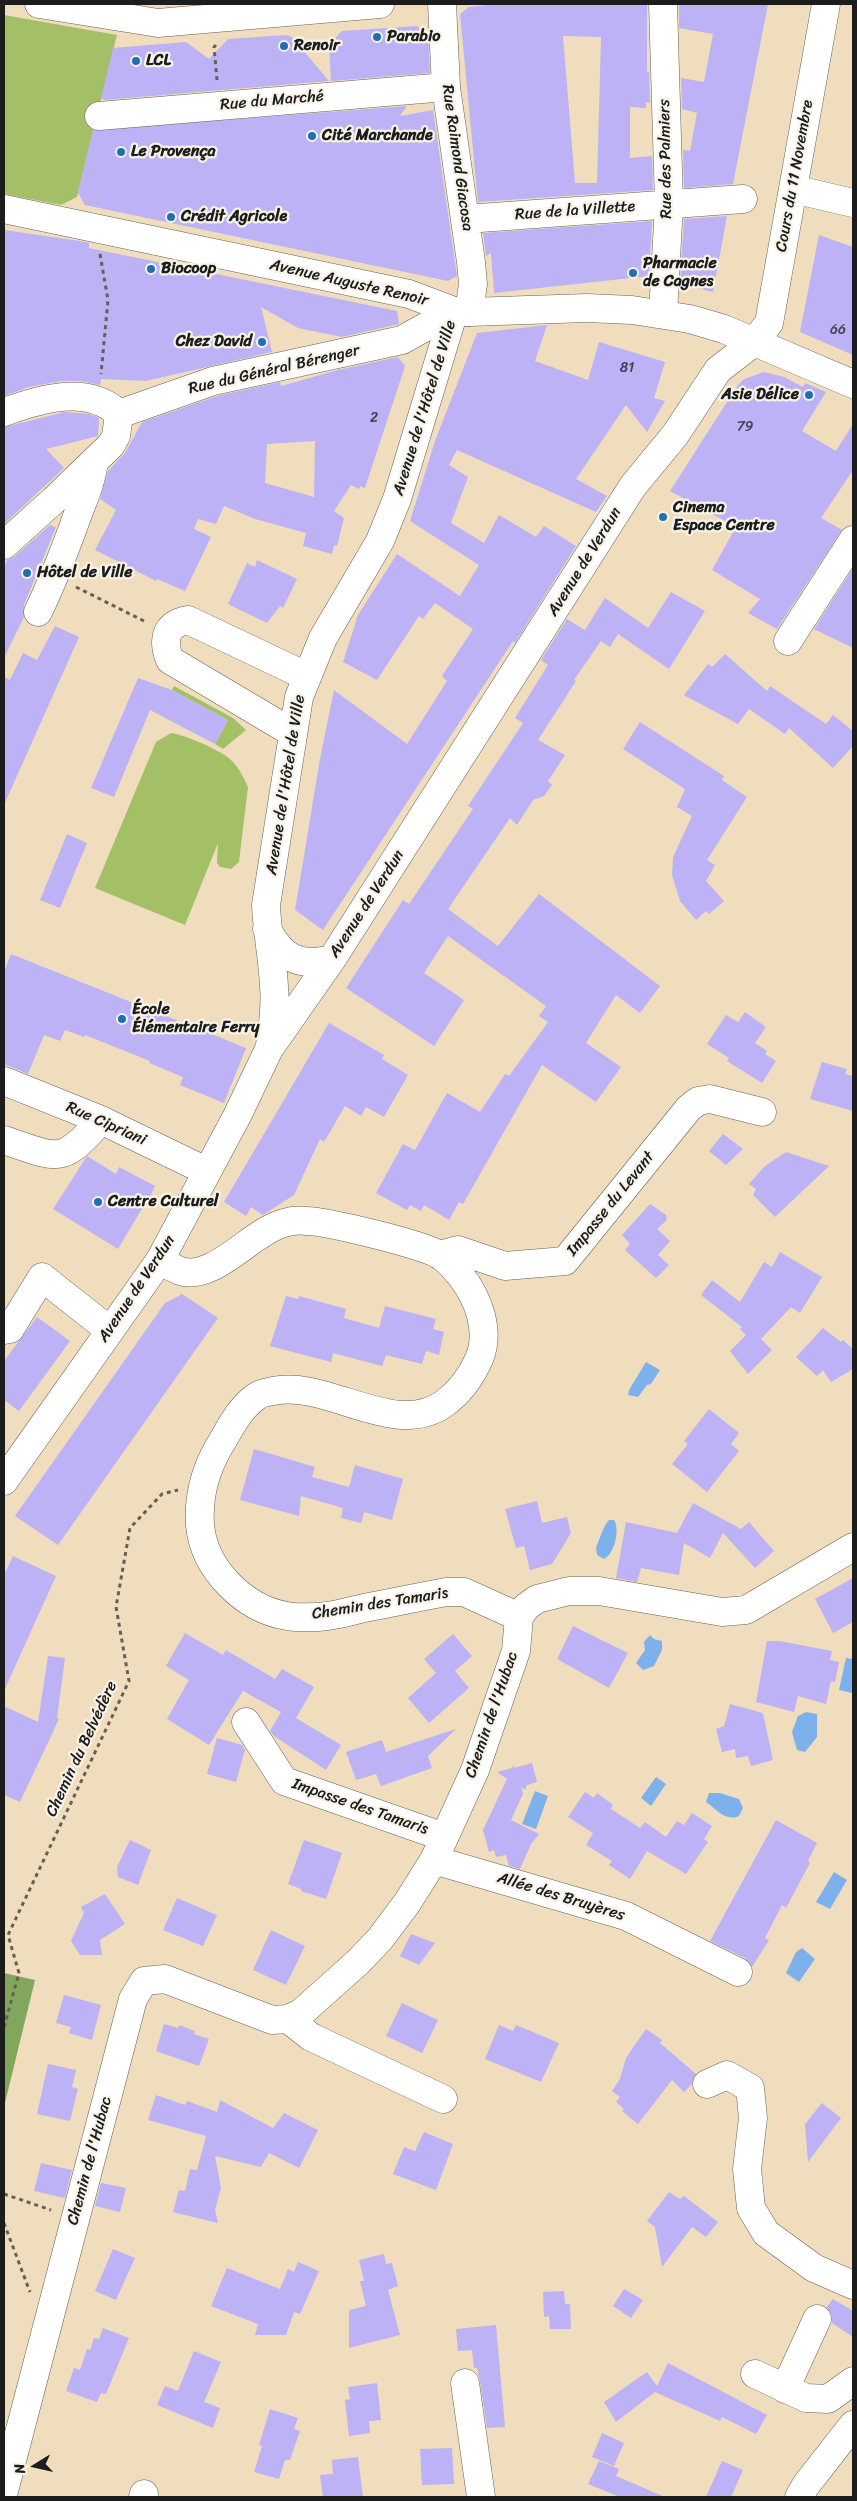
<!DOCTYPE html>
<html>
<head>
<meta charset="utf-8">
<style>
  body { margin:0 }
  #map { position:relative; width:857px; height:2501px; overflow:hidden; background:#f0ddbd; font-family:Sriracha,sans-serif }
  canvas { display:block }
  .frame { position:absolute; inset:0; border:5px solid #1c1c1c; pointer-events:none }
  .north { position:absolute; left:10px; top:2441px; width:50px; height:50px; -webkit-text-stroke:4px #f7f3e8; paint-order:stroke; rotate:260deg; font-size:14px; font-weight:700; line-height:20px; text-align:center; color:#1c1c1c }
  .north::after { content:''; display:block; margin:auto; width:18px; height:22px; background:#1c1c1c; clip-path:polygon(50% 0,100% 100%,50% 72%,0 100%) }
</style>
</head>
<body>
<div id="map">
<canvas width="857" height="2501"></canvas>
<div class="frame"></div>
<div class="north">N</div>
</div>
<script>
const ctx = document.querySelector('canvas').getContext('2d');
ctx.lineJoin = 'round';
function fill(path, color) {
  ctx.fillStyle = color;
  ctx.fill(path, 'evenodd');
}
function stroke(path, color, width, dash) {
  ctx.strokeStyle = color;
  ctx.lineWidth = width;
  ctx.lineCap = dash ? 'butt' : 'round';
  ctx.setLineDash(dash || []);
  ctx.stroke(path);
}
function drawText(font, color, halo, rows, align = 'center') {
  ctx.font = font + ' Sriracha,sans-serif';
  ctx.lineWidth = 4.5;
  ctx.setLineDash([]);
  ctx.textBaseline = 'middle';
  ctx.strokeStyle = halo;
  ctx.fillStyle = color;
  for (const [text, x, y, turn = 0] of rows) {
    ctx.save();
    ctx.translate(x, y);
    ctx.rotate((+turn || 0) * Math.PI / 180);
    ctx.textAlign = isNaN(turn) ? turn : align;
    if (halo) ctx.strokeText(text, 0, 0);
    ctx.fillText(text, 0, 0);
    ctx.restore();
  }
}
const green = new Path2D(`
  M4 15 117 35 77 197 61 205 4 194Z
  M174 686 233 718 246 730 223 749 215 744 228 720 172 690Z
  M171 733C185 735 223 751 232 761 239 768 244 778 248 787L239 862 231 869 220 867 217 863 218 843 185 925 95 888 156 742Z`);
const forest = new Path2D(`
  M4 1973 35 1980 4 2107Z`);
const water = new Path2D(`
  M646 1362 660 1370 651 1384 647 1385 638 1397 628 1395 629 1390Z
  M609 1520H614C620 1529 615 1554 604 1559L597 1555 596 1547C600 1539 604 1524 609 1520Z
  M650 1635 654 1639 662 1641V1650L654 1666 643 1670 636 1663 645 1650 644 1642Z
  M846 1658 853 1659 852 1693 839 1690Z
  M806 1712 817 1714V1737L805 1752 797 1750 792 1732 798 1716Z
  M656 1777 666 1784 651 1806 641 1798Z
  M535 1791 548 1796 536 1829 522 1824Z
  M709 1793H720L739 1799 743 1808 739 1816C726 1822 716 1809 706 1802Z
  M834 1872 847 1880 830 1909 816 1902Z
  M802 1948 815 1959 799 1982 786 1973 796 1952Z`);
const building = new Path2D(`
  M498 4H647V72H649L650 103 646 102V108L630 107V158L652 156 653 190 478 202 460 14 469 7ZM563 36 601 37 597 183H575Z
  M679 4H768L733 184 684 188 683 150 690 151 697 113 682 109 681 78 704 82 713 34 679 28Z
  M417 26 428 34 430 73 331 81 329 45 342 31Z
  M286 35 292 37 329 81 104 100 101 98 113 48 186 42 209 59 228 39Z
  M407 106 400 116 433 110 457 276 448 281 85 205 78 193 93 130Z
  M727 216 713 292 680 284 684 219Z
  M652 221 649 276 494 293 491 253 486 256 483 233Z
  M4 230 80 241 89 243V248L397 311 399 324 342 337 298 328 261 307 272 352 146 381 101 379 100 385 81 381H61L29 387 4 396Z
  M819 235 853 247V355L800 332Z
  M547 325 535 361 588 380 599 342 665 362 654 398 665 401 647 432 626 405 576 479 607 496 596 512 457 450 449 465 468 477 451 523 484 543 499 515 536 537 544 526 576 546 515 643 513 641 323 930 295 910 320 759 334 690 407 744 447 681 442 676 473 629 435 603 423 619 419 616 377 680 343 662 358 615 397 554 460 596 479 565 410 521 435 441 477 333Z
  M398 357 405 366 365 488 360 486 359 489 351 485 334 511 344 518 337 546 334 545 332 554 303 546 306 533 255 519 224 506 216 524 198 519 194 529 211 537 185 591 157 579 156 581 95 550 116 510 100 499 108 471 125 453 142 422 217 396 280 382 281 386 338 370ZM315 441 314 497 265 483 267 444Z
  M764 372 784 377 803 387 805 383 826 392 802 431 836 451 853 424V470L821 518 842 530 777 629 748 613 760 599 712 570 736 527 670 491 738 385 744 379Z
  M65 412 89 414 99 418 98 436 46 449 64 468 4 524V427Z
  M50 525 56 527 24 605V617L4 658V568L7 560 14 557Z
  M257 560 297 579 283 608 280 606 267 623 228 604 247 563 255 567Z
  M853 568V648L814 629Z
  M671 592 705 611 669 669 618 634 610 647 601 641 574 680 576 681 538 740 565 755 548 781 552 785 544 796 533 800 517 825 510 818 448 909 498 946 539 894 660 986 640 1013 616 995 586 1043 621 1067 596 1102 542 1065 463 1204 459 1202 449 1220 424 1205 421 1211 410 1205 407 1210 376 1193 403 1144 415 1150 447 1093 480 1112 505 1074 509 1076 548 1022 539 1016 546 1006 448 936 424 973 464 1000 434 1046 346 988 403 900 409 904 473 809 468 806 523 723 515 718 548 665 541 660 567 619 585 630 605 598 648 628Z
  M55 626 79 637 4 805V677L10 680 23 653 37 660Z
  M725 654 767 691 770 686 826 724 833 715 853 731V746L833 768 789 728 785 734 749 709 738 724 684 695 708 664 712 667Z
  M138 678 172 690 228 720 215 744 150 710 114 797 91 788Z
  M640 722 724 776 722 780 747 797 707 860 715 865 706 881 724 901 709 914 706 911 696 920 680 901 672 875 673 857 692 816 677 807 685 789 623 749Z
  M67 834 87 843 60 908 40 900Z
  M11 954 246 1048 224 1103 180 1085 183 1077 149 1063 150 1061 85 1035 84 1037 65 1030 60 1041 44 1035 28 1074 4 1064V972Z
  M745 1012 766 1027 755 1043 767 1051 765 1054 776 1061 762 1083 727 1061 729 1058 707 1044 726 1015 738 1022Z
  M329 1023 384 1055 382 1059 408 1075 384 1117 366 1107 361 1116 345 1106 324 1142 320 1139 294 1195 263 1215 251 1207 246 1216 224 1202Z
  M822 1062 847 1069 845 1074 853 1076V1111L810 1099Z
  M723 1134 743 1149 726 1165 709 1151Z
  M786 1152 829 1166 775 1217 753 1195 756 1189 749 1184 765 1166Z
  M87 1156 116 1174 119 1167 155 1186 146 1206 144 1205 118 1249 53 1209Z
  M650 1204 666 1215 667 1220 657 1229 670 1241 658 1255 669 1265 656 1278 625 1250 630 1244 622 1235Z
  M780 1252 822 1277 800 1313 791 1307 761 1339 772 1350 748 1374 730 1351 746 1335 740 1329 742 1327 701 1295 712 1280 740 1302 764 1262 772 1267Z
  M182 1294 218 1318 58 1545 15 1516 165 1303Z
  M286 1296 298 1299 299 1296 346 1309 344 1318 379 1328 385 1306 436 1319 433 1329 444 1332 439 1355 426 1351 422 1364 386 1355 382 1366 333 1353 331 1362 270 1346Z
  M37 1317 70 1341 19 1411 4 1400V1361Z
  M823 1328 841 1342 843 1340 853 1349V1369L831 1382 823 1370 817 1376 796 1357Z
  M709 1409 739 1433 731 1444 739 1451 707 1492 672 1464 688 1444 684 1441Z
  M254 1449 315 1467 312 1477 349 1487 355 1465 403 1479 392 1520 364 1512 361 1523 341 1518 343 1508 301 1496 299 1516 240 1500Z
  M537 1501 542 1523 567 1517 571 1533 552 1564 530 1570 524 1546 516 1548 505 1509Z
  M693 1503 741 1529 749 1522 774 1551 755 1568 723 1533 710 1558 684 1543 679 1575 641 1568 637 1582 616 1578 626 1522 677 1533Z
  M13 1556 56 1576 4 1691V1575Z
  M853 1578V1622L833 1633 815 1599Z
  M573 1626 628 1653 609 1688 557 1659Z
  M185 1633 223 1655 226 1650 275 1679 282 1669 314 1687 296 1718 341 1745 326 1770 274 1736 270 1731 281 1712 243 1691 209 1745 167 1719 189 1680 166 1666Z
  M453 1634 472 1656 455 1671 469 1688 429 1723 408 1698 436 1673 424 1659Z
  M767 1641H779L832 1651 830 1660 839 1662 835 1682 831 1681 826 1704 798 1696 794 1712 756 1702Z
  M48 1656 65 1658 57 1718 59 1719 20 1802 4 1795V1706L38 1722Z
  M730 1704 763 1713 773 1760 751 1766 748 1756 736 1758 735 1749 722 1752 716 1729 724 1726Z
  M456 1729 428 1756 432 1768 381 1786 376 1774 356 1780 346 1752 382 1740 386 1752Z
  M217 1738 242 1745 245 1750 236 1782 207 1774Z
  M532 1763 537 1782 527 1785 525 1790 521 1787 523 1794 511 1820 539 1834 531 1844 520 1869 509 1866 506 1855 496 1857 494 1850 489 1852 483 1830 507 1779 497 1772 512 1768 514 1765V1768Z
  M585 1792 594 1798 597 1793 613 1805 611 1809 640 1828 645 1822 666 1837 677 1821 684 1825 692 1813 712 1826 704 1839 708 1842 686 1874 647 1851 630 1879 609 1865 612 1861 586 1845 593 1833 568 1817Z
  M776 1820 817 1843 808 1861 810 1863 786 1908 782 1905 765 1938 769 1940 752 1967 745 1958 710 1941Z
  M130 1840 151 1850 138 1885 118 1877 117 1867Z
  M304 1840 342 1853 326 1899 301 1891V1889L288 1884Z
  M105 1894 125 1924 100 1940 102 1955H80L71 1941 84 1913 81 1907Z
  M177 1898 217 1915 203 1946 163 1930Z
  M271 1930 305 1946 286 1985 253 1970Z
  M411 1934 435 1943 419 1965 400 1956Z
  M64 1995 101 2005 92 2040 69 2033 71 2027 56 2023Z
  M402 2003 438 2020 422 2053 386 2036Z
  M164 2024 178 2028 179 2025 195 2031 194 2034 209 2039 199 2066 156 2051Z
  M499 2025 513 2031 516 2025 559 2043 541 2082 485 2059Z
  M646 2029 662 2040 660 2043 696 2074 692 2084 684 2092 672 2080 638 2124 622 2111 624 2109 616 2102 620 2097 612 2091 620 2079 626 2058Z
  M48 2064 76 2070 72 2087 78 2089 70 2121 37 2114Z
  M156 2095 185 2105 187 2101 217 2112 220 2100 273 2128 284 2113 318 2130 299 2168 269 2153 261 2167 215 2156 221 2188 215 2210 218 2223 173 2212 179 2190 185 2191 190 2169 197 2170 206 2136 148 2120Z
  M822 2103 841 2118 808 2162 805 2124Z
  M424 2132 453 2144 436 2190 393 2174 404 2147 415 2151Z
  M41 2163 72 2170 65 2198 34 2191Z
  M101 2183 126 2188 120 2212 95 2206Z
  M669 2192 680 2199 684 2196 718 2222 706 2237 692 2227 662 2267 655 2227 647 2221Z
  M113 2249 135 2258 116 2300 95 2291Z
  M384 2254 386 2264 392 2263 398 2286 388 2290 400 2335 349 2348V2310L366 2306 360 2281H364L359 2260Z
  M298 2262 319 2271 300 2314 294 2312 286 2335H255L258 2324 211 2306 227 2268 280 2289 288 2269 294 2272Z
  M624 2289 643 2300 631 2318 613 2306Z
  M564 2291 565 2304H570L571 2329H550L549 2316 544 2317 543 2292Z
  M833 2299 853 2311V2337L832 2323V2317L827 2307Z
  M496 2325 505 2427 487 2428 480 2381 477 2368H474L472 2350 458 2351 456 2329Z
  M103 2328 129 2338 106 2394 101 2393 97 2402 66 2391 74 2368 80 2370 87 2349 90 2350 94 2338 99 2339Z
  M194 2351 221 2362 204 2402 220 2408 213 2428 157 2405 165 2386 178 2391Z
  M668 2363 767 2415 756 2434 722 2417 720 2421 655 2392 616 2422 604 2402 647 2372 657 2386Z
  M377 2383 381 2420 369 2421 370 2433 349 2436 345 2400 350 2399 348 2387Z
  M270 2409 298 2418 294 2429 300 2431 290 2460H285L279 2479 254 2472 262 2446 259 2445Z
  M602 2433 624 2443 614 2466 592 2457Z
  M452 2448 454 2484 422 2485 420 2449Z
  M358 2457 363 2497H323L320 2475 333 2474 332 2460Z
  M599 2461 619 2469 616 2476 665 2497H620L588 2484Z
  M722 2461 743 2470 731 2497H706Z`);
const path = new Path2D(`
  M216 45 214 47 217 80
  M100 254 108 300 101 374
  M76 587 146 622
  M4 2027 19 1973 8 1935 129 1681 116 1607 130 1528 162 1494 178 1490
  M4 2194 51 2210
  M4 2223 30 2292`);
const minor = new Path2D(`
  M442 4 446 87 471 262 473 284 469 312
  M99 116 446 87
  M793 189 853 203
  M466 219 743 199
  M663 314 669 204 663 4
  M753 343 769 323 826 4
  M4 412C40 399 88 384 119 414
  M119 414 213 381 402 340 454 311
  M4 545 54 500 111 445 116 436 119 414
  M38 612C52 583 63 555 74 525 82 501 90 489 94 462
  M788 641 853 540
  M293 733 170 660C162 640 165 624 188 620L306 676
  M4 1081 101 1120 206 1171
  M4 1140C58 1158 61 1166 101 1120
  M440 1255 458 1250 505 1266 565 1261 689 1108 698 1101 710 1099 762 1112
  M160 1260C166 1264 173 1268 180 1271 214 1282 252 1231 284 1223 290 1221 299 1220 306 1221 325 1221 427 1245 441 1256 448 1260 455 1269 461 1276 478 1298 491 1331 479 1359 471 1377 461 1391 445 1403 395 1440 327 1379 273 1391 267 1392 261 1393 257 1396 241 1407 232 1424 223 1440 207 1465 198 1495 200 1525 204 1569 244 1609 287 1616 295 1618 306 1617 315 1617 331 1617 348 1612 364 1608 391 1603 419 1597 446 1592H464L519 1617
  M4 1330 10 1329 42 1277 109 1330
  M246 1722 284 1781 444 1837
  M434 1860 626 1916 738 1972
  M288 2019 311 2037 443 2099
  M707 2084 727 2075 750 2088 753 2118 747 2169 751 2208 766 2233 814 2268 853 2285
  M755 2374 806 2398 828 2399 853 2381
  M465 2383 481 2497
  M785 2389 817 2319
  M4 2491 133 1999 144 1981 165 1979 272 2020 288 2019 301 2013 358 1962 380 1939 407 1903 434 1860 475 1770 516 1651 519 1617 526 1607 537 1599 569 1591H599L722 1612 746 1610 853 1547
  M143 2497 144 2494
  M799 2497 806 2485 853 2425`);
const major = new Path2D(`
  M39 4 158 23 380 4
  M4 209 409 294 454 311 469 312 587 308 632 310 690 319 724 329 853 384
  M267 929C283 959 299 967 332 959
  M270 1045C273 1026 276 1006 274 987 273 959 267 933 266 905L299 697 323 638 380 541 397 499 454 311
  M4 1481 160 1260 237 1116 269 1049 332 959 633 486 675 435 718 370 753 343`);
const markers = [
  [377,37,5,"#1f6fb2"],
  [284,46,5,"#1f6fb2"],
  [136,61,5,"#1f6fb2"],
  [312,136,5,"#1f6fb2"],
  [121,152,5,"#1f6fb2"],
  [171,217,5,"#1f6fb2"],
  [151,269,5,"#1f6fb2"],
  [633,273,5,"#1f6fb2"],
  [262,342,5,"#1f6fb2"],
  [809,395,5,"#1f6fb2"],
  [663,517,5,"#1f6fb2"],
  [27,573,5,"#1f6fb2"],
  [122,1019,5,"#1f6fb2"],
  [98,1202,5,"#1f6fb2"]
];
const numberNames = [
  ["66",838,330],
  ["81",627,368],
  ["2",374,418],
  ["79",745,427]
];
const poiNames = [
  ["Parabio",387,37],
  ["Renoir",294,46],
  ["LCL",146,61],
  ["Cité Marchande",322,136],
  ["Le Provença",131,152],
  ["Crédit Agricole",181,217],
  ["Pharmacie",643,264],
  ["de Cagnes",643,282],
  ["Biocoop",161,269],
  ["Chez David",252,342,"right"],
  ["Asie Délice",799,395,"right"],
  ["Cinema",673,508],
  ["Espace Centre",673,526],
  ["Hôtel de Ville",37,573],
  ["École",132,1010],
  ["Élémentaire Ferry",132,1028],
  ["Centre Culturel",108,1202]
];
const streetNames = [
  ["Rue du Marché",272,101,-5],
  ["Rue Raimond Giacosa",457,158,82],
  ["Rue des Palmiers",666,159,-91],
  ["Cours du 11 Novembre",795,176,-80],
  ["Rue de la Villette",575,211,-4],
  ["Avenue Auguste Renoir",349,283,13],
  ["Rue du Général Bérenger",274,370,-13],
  ["Avenue de l'Hôtel de Ville",425,408,-73],
  ["Avenue de Verdun",585,562,-58],
  ["Avenue de l'Hôtel de Ville",286,785,-81],
  ["Avenue de Verdun",367,904,-57],
  ["Rue Cipriani",106,1124,24],
  ["Impasse du Levant",611,1204,-51],
  ["Avenue de Verdun",137,1289,-56],
  ["Chemin des Tamaris",380,1604,-9],
  ["Chemin de l'Hubac",492,1715,-71],
  ["Chemin du Belvédère",82,1749,-65],
  ["Impasse des Tamaris",360,1807,19],
  ["Allée des Bruyères",561,1897,17],
  ["Chemin de l'Hubac",90,2161,-75]
];
fill(green, '#a3c067');
fill(forest, '#82a65c');
fill(water, '#7db1eb');
fill(building, '#bcb2f5');
stroke(minor, '#666054', 29);
stroke(major, '#666054', 29);
stroke(path, '#666054', 3, [4, 4]);
stroke(minor, '#fff', 28);
stroke(major, '#fff', 28);
for (const [x, y, r, color] of markers) {
  const dot = new Path2D();
  dot.arc(x, y, r, 0, 2 * Math.PI);
  ctx.fillStyle = color;
  ctx.fill(dot);
  stroke(dot, '#f7f3e8', 2);
}
drawText('14px', '#444252', null, numberNames);
drawText('bold 16px', '#1c1c1c', '#f7f3e8', poiNames, 'left');
drawText('16px', '#1c1c1c', '#f7f3e8', streetNames);
</script>
</body>
</html>
